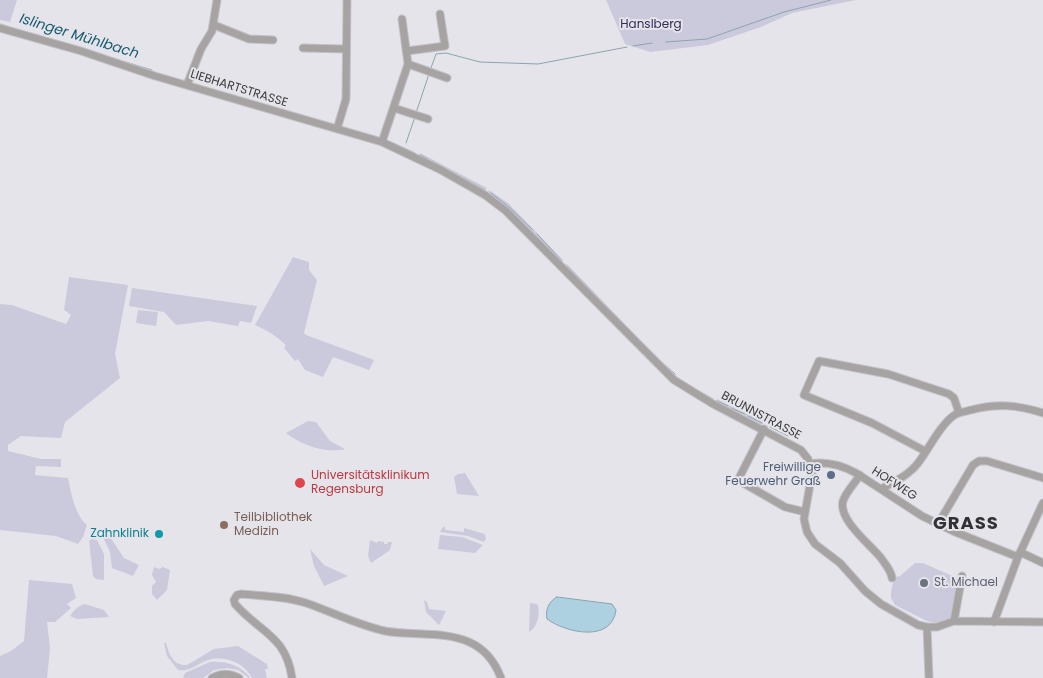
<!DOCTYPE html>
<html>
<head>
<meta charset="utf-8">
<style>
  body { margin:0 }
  canvas { display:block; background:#e5e4ea }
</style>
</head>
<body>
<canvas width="1043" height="678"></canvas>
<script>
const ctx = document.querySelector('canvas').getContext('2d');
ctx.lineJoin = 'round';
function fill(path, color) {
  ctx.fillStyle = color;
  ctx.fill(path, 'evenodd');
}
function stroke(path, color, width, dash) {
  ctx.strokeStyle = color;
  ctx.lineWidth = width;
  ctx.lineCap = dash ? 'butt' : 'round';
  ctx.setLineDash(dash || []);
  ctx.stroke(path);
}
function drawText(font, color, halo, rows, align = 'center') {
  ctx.font = font + ' Poppins,sans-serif';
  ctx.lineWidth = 4;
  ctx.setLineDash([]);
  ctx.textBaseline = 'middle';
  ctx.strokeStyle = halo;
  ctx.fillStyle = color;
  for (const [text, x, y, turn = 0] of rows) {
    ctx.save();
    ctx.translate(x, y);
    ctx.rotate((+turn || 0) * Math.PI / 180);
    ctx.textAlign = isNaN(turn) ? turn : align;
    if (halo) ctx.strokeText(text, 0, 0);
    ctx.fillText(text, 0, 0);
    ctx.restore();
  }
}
const green = new Path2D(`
  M0 0H17L10 22 0 20Z
  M606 0H856L792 13 761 27 708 45 650 52 625 44Z
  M420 153 487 188 483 192 419 157Z
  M489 190 508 203 563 260 561 263 487 194Z
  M293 257 309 262V270L317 280 304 333 306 335 374 360 369 370 333 357 323 377 305 370 298 359 295 361 284 348 286 345C276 336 267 330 255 325Z
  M567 264 646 346 644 349 565 266Z
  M69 277 128 285 115 354 120 378 65 422 61 438 21 436 8 445V451L41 459H61V467L36 466 35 475 68 478C71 493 75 515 87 525L83 537 78 544 56 536 0 530V304L12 305 66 324 71 315 64 310Z
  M132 288 257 306 251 323 240 321 238 326 208 321 176 325 164 312 129 306Z
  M138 310 158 312 156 326 136 323Z
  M717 399 763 422V423L761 426 715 402Z
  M308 421 316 422 330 441 345 449C326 454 301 445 286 433Z
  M465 473 479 496 457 494 454 477 458 474Z
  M443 527H445V530L464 532V528L485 534 486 539 484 542 468 536 440 532Z
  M106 531 124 558 139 565 133 576 112 568 110 552 101 533Z
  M440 535 462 537 483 545 475 553 438 549Z
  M92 539 97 540 104 554V580L96 579 93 576 89 541Z
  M370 540 377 543 378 541 384 542V544H387L388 542H392L390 550 371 563 368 556Z
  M310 549 324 565 348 576 324 586 314 566Z
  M915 563H923L959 579 952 619 936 623 927 621 895 605 891 598V592L894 579 896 577 900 576Z
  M154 567 159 569 163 567 170 570 167 590 157 600 152 594V586L156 582 152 575Z
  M29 580 72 584 76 598 67 604 71 608 55 622H47L50 648 47 678H0V656L11 651 24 641Z
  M424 600 427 602 429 609 446 611 439 625 426 612Z
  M530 603 537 604C541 612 538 627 529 632Z
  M85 604 104 610 109 617 77 619 70 616C74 610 79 605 85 604Z
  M164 643H166C169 654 173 666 187 665L214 649 238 646 267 664 268 669H265L267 678H252C245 663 224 655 208 660 197 664 190 672 178 670L167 656Z
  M210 662C225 661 240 665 250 677L249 678 238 670 227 668 214 670 203 678H183L185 673Z`);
const water = new Path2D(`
  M557 597 612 604 616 610C612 643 566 633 547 619 545 610 549 601 557 597Z`);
const stream = new Path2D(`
  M0 24 7 26
  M666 42 707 39 784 12 831 0
  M633 46 652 43
  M109 57 152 70
  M431 68 436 54 446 53 480 62 538 64 627 47
  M416 113 429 74
  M391 142 415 153
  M406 143 415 117
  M420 155 428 159
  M432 161 485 190
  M491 193 509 207 533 230
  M537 234 562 261
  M568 267 632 333
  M653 354 675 374
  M678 378 694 388
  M699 391 713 399
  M717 401 728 406
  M731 408 745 414
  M748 416 762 423
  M770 427 788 436`);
const minor = new Path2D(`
  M214 25 249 39 273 40
  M0 28 81 51 155 76 382 142 441 170 485 195 506 211 674 380 713 404 801 450 808 459 812 473 804 519 807 532 815 544 840 563 865 591 881 604 918 625 927 627H937L954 621 1043 622
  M303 48 346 49
  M407 51 445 46 440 14
  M408 64 447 78
  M187 85 201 49 212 31 217 0
  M394 108 428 119
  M337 129 346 99 347 0
  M382 142 408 64 402 19
  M764 429 738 480 785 507 805 512
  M925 451 872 423 804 395 819 361 888 374 949 394 954 398 959 413
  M810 464C827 461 841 465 856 473L922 516 955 532 1018 557
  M860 475C855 483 846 492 843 501 838 520 870 544 881 558 885 564 891 570 892 578
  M881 489C894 482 909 475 918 463 929 449 941 423 956 414 961 412 967 411 971 410 997 403 1018 405 1043 413
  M938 524 973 465 979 461H987L1043 478
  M1020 552 1043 563
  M954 621 962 576
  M994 622 1018 557 1043 503
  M927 627 929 678
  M212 678C221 673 230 673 239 678
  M292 678C286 635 259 632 235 604L234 600 237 595 241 594C262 596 285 596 306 603 332 612 358 625 385 631 412 636 445 631 469 642 485 649 495 662 501 678`);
const markers = [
  [831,475,5,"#5c6f8a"],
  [300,483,6,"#e0444e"],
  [224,525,5,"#8d6e63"],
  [159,534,5,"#0f9aa8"],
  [924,583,5,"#6b7280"]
];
const parkNames = [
  ["Hanslberg",651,25]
];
const streetNames = [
  ["LIEBHARTSTRASSE",239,89,17],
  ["BRUNNSTRASSE",761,416,28],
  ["HOFWEG",894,484,33]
];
const serviceNames = [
  ["Freiwillige",821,468],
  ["Feuerwehr Graß",821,482]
];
const healthNames = [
  ["Universitätsklinikum",311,476],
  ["Regensburg",311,490]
];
const educationNames = [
  ["Teilbibliothek",234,518],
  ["Medizin",234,532]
];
const cultureNames = [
  ["Zahnklinik",149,534]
];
const worshipNames = [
  ["St. Michael",934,583]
];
const waterNames = [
  ["Islinger Mühlbach",79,37,17]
];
const districtNames = [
  ["GRASS",966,524]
];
fill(green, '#cbcadd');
fill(water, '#add1e0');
stroke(water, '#8ba4af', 1);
stroke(stream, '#8ba4af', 1);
stroke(minor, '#c3c2c8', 9);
stroke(minor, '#a6a3a2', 7);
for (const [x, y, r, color] of markers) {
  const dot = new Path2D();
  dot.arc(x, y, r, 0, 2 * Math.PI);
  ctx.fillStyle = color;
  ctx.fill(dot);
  stroke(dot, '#e5e4ea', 2);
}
drawText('12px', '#322b56', '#e5e4ea', parkNames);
drawText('12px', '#3c3c3e', '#e5e4ea', streetNames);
drawText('12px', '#4e5e75', '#e5e4ea', serviceNames, 'right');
drawText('12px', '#be3a42', '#e5e4ea', healthNames, 'left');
drawText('12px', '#785e54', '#e5e4ea', educationNames, 'left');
drawText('12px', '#0d838f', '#e5e4ea', cultureNames, 'right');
drawText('12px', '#5b616d', '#e5e4ea', worshipNames, 'left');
drawText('italic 14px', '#165a70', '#e5e4ea', waterNames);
ctx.letterSpacing = '1px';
drawText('bold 18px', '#323236', '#e5e4ea', districtNames);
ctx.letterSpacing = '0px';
</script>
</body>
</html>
